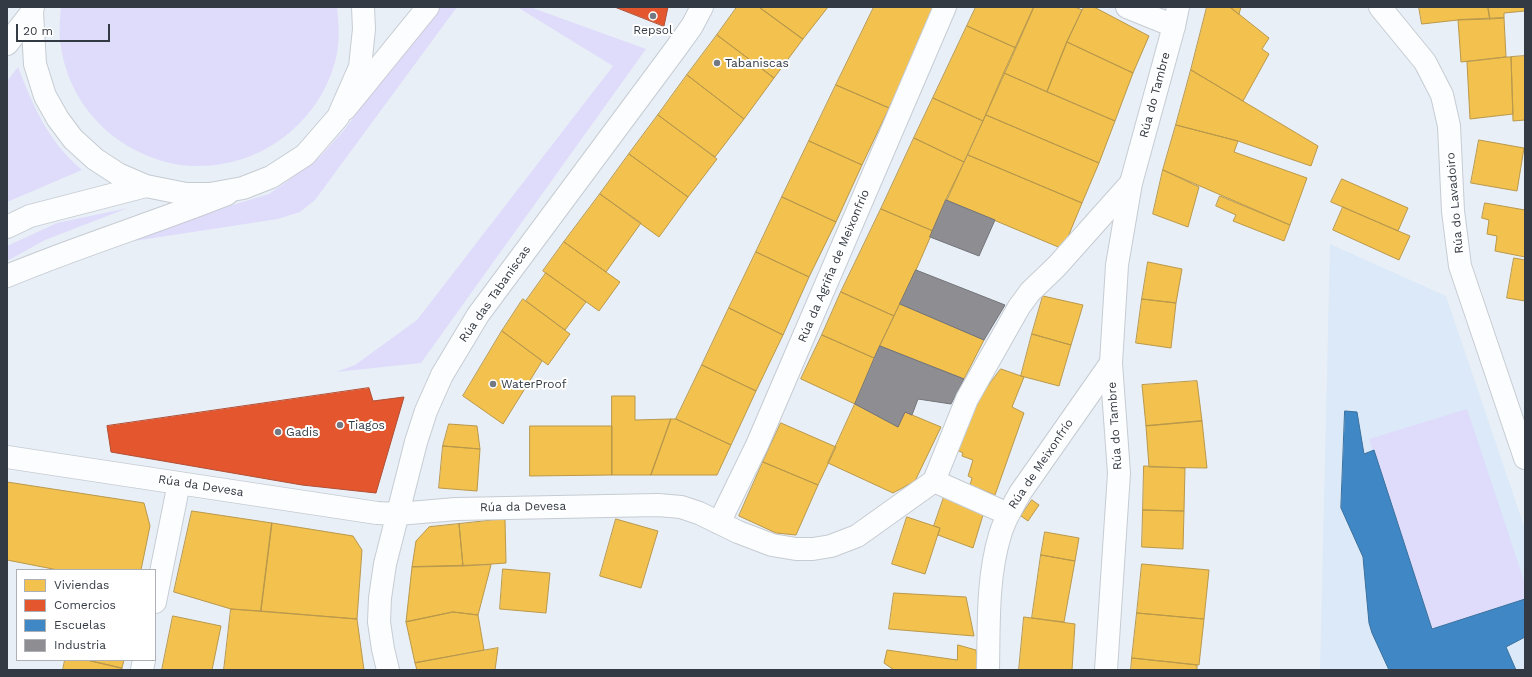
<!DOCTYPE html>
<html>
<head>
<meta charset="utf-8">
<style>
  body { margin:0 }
  #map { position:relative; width:1532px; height:677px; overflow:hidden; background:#e9eff6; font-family:"Work Sans",sans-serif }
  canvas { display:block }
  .frame { position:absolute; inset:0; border:8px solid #333a43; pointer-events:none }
  .legend { position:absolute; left:16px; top:569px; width:140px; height:92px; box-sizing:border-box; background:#fff; border:1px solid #adb0b4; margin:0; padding:5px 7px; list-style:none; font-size:12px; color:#333a43 }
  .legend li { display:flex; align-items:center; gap:8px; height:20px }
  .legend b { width:20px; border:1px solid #adb0b4 }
  .scale { position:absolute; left:16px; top:24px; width:94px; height:18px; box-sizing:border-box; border:2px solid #333a43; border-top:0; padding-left:5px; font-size:12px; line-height:14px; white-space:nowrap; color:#333a43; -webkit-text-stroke:3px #fff; paint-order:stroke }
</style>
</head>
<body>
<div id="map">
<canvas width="1532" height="677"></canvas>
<div class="frame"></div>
<ul class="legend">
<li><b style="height:11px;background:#f2c14e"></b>Viviendas</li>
<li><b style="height:11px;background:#e4572e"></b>Comercios</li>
<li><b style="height:11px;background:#3f88c5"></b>Escuelas</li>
<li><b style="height:11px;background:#8d8d92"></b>Industria</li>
</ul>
<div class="scale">20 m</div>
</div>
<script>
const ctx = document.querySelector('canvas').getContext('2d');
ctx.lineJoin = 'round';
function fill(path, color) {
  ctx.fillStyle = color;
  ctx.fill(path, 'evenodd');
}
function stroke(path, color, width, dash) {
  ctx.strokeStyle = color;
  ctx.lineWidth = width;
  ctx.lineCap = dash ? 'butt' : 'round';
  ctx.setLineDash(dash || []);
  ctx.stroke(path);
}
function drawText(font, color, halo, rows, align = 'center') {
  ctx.font = font + ' "Work Sans",sans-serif';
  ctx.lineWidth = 4;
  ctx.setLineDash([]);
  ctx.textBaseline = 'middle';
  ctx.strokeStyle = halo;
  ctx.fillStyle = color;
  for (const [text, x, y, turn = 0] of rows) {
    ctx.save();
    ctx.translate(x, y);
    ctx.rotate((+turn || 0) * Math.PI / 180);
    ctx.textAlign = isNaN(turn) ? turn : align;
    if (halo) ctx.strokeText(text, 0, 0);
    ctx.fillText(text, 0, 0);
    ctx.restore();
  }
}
const built = new Path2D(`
  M1330 244 1446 296 1525 529V670H1320Z`);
const green = new Path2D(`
  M61 7H337C339 24 340 41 336 58 321 121 263 166 199 166 193 166 187 166 181 165 117 155 67 106 60 40 59 30 60 17 61 7Z
  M437 7H457L315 200 300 212 278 219 127 242 216 210 269 194 318 159 344 130Z
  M517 7H530L646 49 421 363 336 372 355 365 417 320 613 66Z
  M18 67C34 108 48 141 82 170L7 202V81Z
  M128 208 45 240 7 261V246L57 223Z
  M1467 409 1525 584V599L1432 629 1369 439Z`);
const homes = new Path2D(`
  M737 7H759L803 39 774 78 717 35Z
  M759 7H828L803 39Z
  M874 7H937L889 108 836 85Z
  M976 7H1034L1016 48 967 26Z
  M1034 7H1075L1082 10 1067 42 1047 92 1004 73Z
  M1084 7H1094L1149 36 1133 73 1067 42Z
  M1207 7H1230L1269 38 1262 49 1269 54 1243 101 1191 70Z
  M1230 7H1241L1239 14Z
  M1419 7H1488L1490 19 1458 20 1422 24Z
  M1488 7H1525V11L1504 13V18L1490 19Z
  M1504 18 1506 57 1461 62 1458 20Z
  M967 26 1016 48 983 121 933 98Z
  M717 35 774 78 744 119 687 75Z
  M1067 42 1133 73 1115 121 1047 92Z
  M1525 56V120L1513 121 1511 57Z
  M1506 57H1511L1513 114 1470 119 1467 62Z
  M1191 70 1318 146 1311 166 1238 141 1176 125Z
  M1004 73 1115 121 1099 163 986 115Z
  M687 75 744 119 715 157 658 115Z
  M836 85 889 108 862 165 809 141Z
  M933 98 983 121 964 162 914 138Z
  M658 115 717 159 688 197 629 154Z
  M986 115 1099 163 1082 203 968 155Z
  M1176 125 1238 141 1234 152 1307 178 1290 225 1163 170Z
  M914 138 964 162 933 231 881 209Z
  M1479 140 1524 148 1517 191 1471 183Z
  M809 141 862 165 836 222 782 197Z
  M629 154 688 197 659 237 600 194Z
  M968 155 1082 203 1063 249 946 200Z
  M1163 170 1199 187 1188 227 1153 214Z
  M1342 179 1408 208 1398 231 1331 202Z
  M600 194 641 223 606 272 564 242Z
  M1220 196 1290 225 1284 241 1233 221 1236 215 1216 206Z
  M782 197 836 222 809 277 756 252Z
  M1485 203 1525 210V257L1495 251 1497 236 1487 234 1489 220 1482 218Z
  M1343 207 1410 236 1399 260 1333 230Z
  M881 209 933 231 916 270 894 316 841 292Z
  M564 242 620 282 599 311 543 271Z
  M756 252 809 277 783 335 729 308Z
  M1514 258 1525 260V301L1507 298Z
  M1148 262 1182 269 1176 303 1142 299Z
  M546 273 586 302 565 330 526 301Z
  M841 292 894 316 874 358 822 335Z
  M1043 296 1083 305 1071 345 1032 334Z
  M523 299 570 334 548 365 502 331Z
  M1142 299 1176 303 1171 348 1136 343Z
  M900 304 984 340 964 379 880 346Z
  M729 308 783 335 756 391 702 365Z
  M502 331 542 361 503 424 463 396Z
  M1032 334 1071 345 1059 386 1021 376Z
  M822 335 874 358 855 404 801 379Z
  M702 365 756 391 731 445 676 419Z
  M1001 369 1024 377 1012 407 1024 413 995 495 970 485 972 478 968 476 973 460 962 456 963 453 957 450 968 419 981 395Z
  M1197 381 1202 421 1146 426 1142 385Z
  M612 396H635V420L671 419 651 475H612Z
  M855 404 898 427 905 412 941 427 915 481 893 493 828 463Z
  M671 419H676L731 445 717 475H651Z
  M1202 421 1207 468 1149 467 1146 426Z
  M781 423 836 447 818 485 763 462Z
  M449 424 477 426 480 449 443 446Z
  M530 426H612V475L530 476Z
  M443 446 480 449 477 491 439 488Z
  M763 462 818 485 796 535 776 533 739 516Z
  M1144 466 1185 468 1184 511 1143 510Z
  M7 482 144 503 150 526 141 570H58L7 560Z
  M944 497 983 515 973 548 938 535 940 528 934 526Z
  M1032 500 1039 505 1028 521 1021 516Z
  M1143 510 1184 511 1183 549 1142 547Z
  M192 511 272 523 261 611 231 609 174 592Z
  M907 517 940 528 925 574 892 564Z
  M505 519 506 563 463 566 459 524Z
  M616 519 658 531 641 588 600 576Z
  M272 523 353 536 362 550 357 619 261 611Z
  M459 524 463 566 412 567 416 541 429 527Z
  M1045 532 1079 538 1075 561 1041 555Z
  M1041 555 1075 561 1064 622 1032 618Z
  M1142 564 1209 570 1204 619 1137 613Z
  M491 565 478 615 453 612 406 622 412 567Z
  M503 569 550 573 546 613 500 609Z
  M894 593 966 597 974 636 889 629Z
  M231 609 357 619 364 670H224Z
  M453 612 478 615 484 650 415 663 406 622Z
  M1137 613 1204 619 1199 665 1132 658Z
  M173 616 221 626 212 670H162Z
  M1024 617 1075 624 1072 670H1019Z
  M958 645 976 650 978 670H894L884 663 887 650 957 660Z
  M498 648 495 670H417L415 663Z
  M1132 658 1197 665V670H1131Z
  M65 660H87L122 668V670H63Z
  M87 660H124L122 668Z`);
const shops = new Path2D(`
  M615 7H668L664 26Z
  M369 388 373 401 404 397 376 493 302 485 111 452 107 426Z`);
const schools = new Path2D(`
  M1345 411 1357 412 1364 454 1374 450 1432 629 1525 599V637L1506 647 1516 670H1389L1372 633 1369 623 1363 557 1341 508Z`);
const industry = new Path2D(`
  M946 200 995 220 979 256 930 237Z
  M916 270 1005 305 984 340 900 304Z
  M880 346 964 379 951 404 918 399 912 415 905 412 898 427 855 404Z`);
const minor = new Path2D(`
  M1127 7 1174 26
  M1380 7 1425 62 1442 95 1449 126 1453 211 1460 266 1525 458
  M345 109 428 7
  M7 276C79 246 154 223 227 194
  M7 457 377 513 398 514 456 509 658 505 681 507 699 513 738 532 772 545 796 549H813L831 546 857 536 934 481
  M934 481 967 399 1019 307 1030 292 1057 266 1131 183
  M934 481 1008 514
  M719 523 757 445 945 7
  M155 602 179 483
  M142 670 144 660
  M388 670 383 649 379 622 380 598 385 564 416 442 426 411 442 375 478 315 677 47 692 26 702 7
  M988 670C989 625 987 578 1000 535 1004 520 1013 506 1020 493L1111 363`);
const secondary = new Path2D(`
  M1106 670 1119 473 1111 363 1117 265 1131 183 1174 26 1178 7`);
const primary = new Path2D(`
  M33 7 32 12 35 64 45 96 58 119 73 139 95 159 118 174 146 186 186 194H210L243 188 271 177 305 155 338 117 360 67 364 29 363 7
  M7 44 32 12
  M7 227 30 216 146 186`);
const markers = [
  [653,16,4,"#737982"],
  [717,63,4,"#737982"],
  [493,384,4,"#737982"],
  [340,425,4,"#737982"],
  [278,432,4,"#737982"]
];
const poiNames = [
  ["Repsol",653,30,"center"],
  ["Tabaniscas",725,63],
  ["WaterProof",501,384],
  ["Tiagos",348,425],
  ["Gadis",286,432]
];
const streetNames = [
  ["Rúa do Tambre",1155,95,-75],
  ["Rúa do Lavadoiro",1455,203,-95],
  ["Rúa da Agriña de Meixonfrío",834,266,-67],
  ["Rúa das Tabaniscas",495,294,-55],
  ["Rúa do Tambre",1115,426,-94],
  ["Rúa de Meixonfrío",1041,464,-56],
  ["Rúa da Devesa",201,486,9],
  ["Rúa da Devesa",523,507,-1]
];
fill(built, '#dbe9f8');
fill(green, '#dfdcfb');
fill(homes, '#f2c14e');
stroke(homes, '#b9984b', 1);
fill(shops, '#e4572e');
stroke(shops, '#af4e34', 1);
fill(schools, '#3f88c5');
stroke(schools, '#3b719e', 1);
fill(industry, '#8d8d92');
stroke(industry, '#72747a', 1);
stroke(minor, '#c6ccd3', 24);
stroke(secondary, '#c6ccd3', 24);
stroke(primary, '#c6ccd3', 24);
stroke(minor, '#fcfdfe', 22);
stroke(secondary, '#fcfdfe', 22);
stroke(primary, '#fcfdfe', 22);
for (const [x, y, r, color] of markers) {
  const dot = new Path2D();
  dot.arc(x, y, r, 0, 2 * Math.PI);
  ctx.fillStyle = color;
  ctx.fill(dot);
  stroke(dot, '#fff', 1.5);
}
drawText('12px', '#333a43', '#fff', poiNames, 'left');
drawText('12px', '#333a43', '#fff', streetNames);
</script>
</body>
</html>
